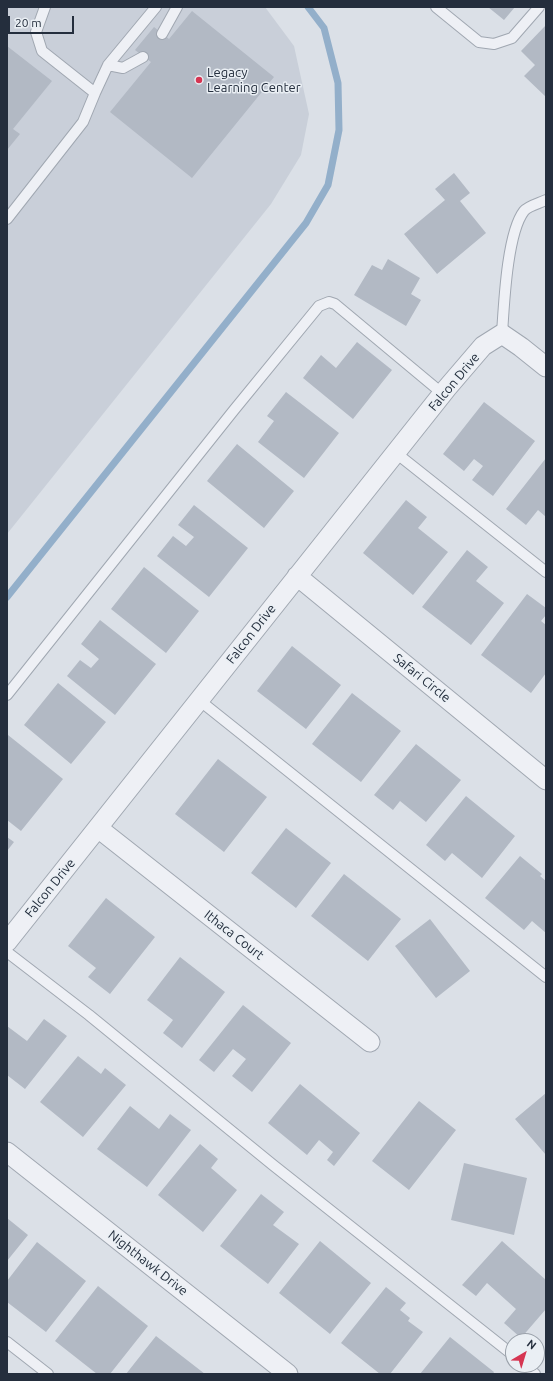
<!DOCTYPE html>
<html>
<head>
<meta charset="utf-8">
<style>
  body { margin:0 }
  #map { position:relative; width:553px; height:1381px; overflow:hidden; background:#dbe0e7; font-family:Ubuntu,sans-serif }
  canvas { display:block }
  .frame { position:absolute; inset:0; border:8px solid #242e3d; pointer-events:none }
  .north { position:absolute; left:505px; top:1333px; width:40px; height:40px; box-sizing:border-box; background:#eaeff4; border:1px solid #9ba2ab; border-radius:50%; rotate:38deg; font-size:11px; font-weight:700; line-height:16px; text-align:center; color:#242e3d }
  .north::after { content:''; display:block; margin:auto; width:14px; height:18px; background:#d63552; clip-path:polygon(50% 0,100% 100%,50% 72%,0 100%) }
  .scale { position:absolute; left:8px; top:16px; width:66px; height:18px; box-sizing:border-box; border:2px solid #242e3d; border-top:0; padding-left:5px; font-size:12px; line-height:14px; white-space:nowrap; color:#242e3d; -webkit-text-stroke:3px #eaeff4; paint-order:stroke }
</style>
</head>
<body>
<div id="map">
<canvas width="553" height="1381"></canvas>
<div class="frame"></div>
<div class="north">N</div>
<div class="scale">20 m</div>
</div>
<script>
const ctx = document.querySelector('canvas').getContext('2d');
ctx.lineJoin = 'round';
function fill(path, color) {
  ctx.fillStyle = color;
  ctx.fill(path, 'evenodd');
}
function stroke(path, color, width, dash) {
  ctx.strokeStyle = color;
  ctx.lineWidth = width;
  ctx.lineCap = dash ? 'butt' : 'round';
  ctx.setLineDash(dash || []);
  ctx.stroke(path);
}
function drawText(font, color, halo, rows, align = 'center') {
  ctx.font = font + ' Ubuntu,sans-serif';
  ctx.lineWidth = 3;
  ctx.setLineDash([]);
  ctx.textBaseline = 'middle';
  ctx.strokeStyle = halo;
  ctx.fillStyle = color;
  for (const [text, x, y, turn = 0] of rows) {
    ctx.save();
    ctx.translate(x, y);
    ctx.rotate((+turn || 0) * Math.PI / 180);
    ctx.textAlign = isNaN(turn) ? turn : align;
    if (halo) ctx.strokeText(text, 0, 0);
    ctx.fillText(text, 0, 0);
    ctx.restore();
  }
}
const built = new Path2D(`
  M7 7H265L294 46 309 114 301 155 271 204 7 534Z`);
const stream = new Path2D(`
  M7 597 306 223 328 185 339 130 338 83 324 28 308 7`);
const building = new Path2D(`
  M488 7H515L504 20Z
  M192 11 274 77 192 178 110 112 151 62 135 50 154 27 169 39Z
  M546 25V97L524 76 535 65 521 51Z
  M7 46 52 81 13 129 20 134 7 150Z
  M454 173 470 193 460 201 486 233 437 274 404 234 445 200 435 189Z
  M388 259 420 278 411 294 421 300 406 326 354 295 372 265 382 270Z
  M357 342 392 370 353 419 303 378 321 355 336 368Z
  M286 392 339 433 304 478 258 442 274 421 267 416Z
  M484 402 535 441 493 496 472 480 483 466 474 459 464 471 443 454Z
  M237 444 294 491 264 528 207 481Z
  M546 458V517L538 510 526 525 506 509Z
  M406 500 427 517 418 528 448 552 413 595 363 553Z
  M194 505 248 548 209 597 157 556 173 536 186 546 194 537 178 525Z
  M467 550 488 567 476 581 504 603 471 645 422 607Z
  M144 567 199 611 166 653 111 609Z
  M527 594 546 608V615L541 621 546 625V673L531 693 481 655Z
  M100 620 156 664 115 715 67 676 80 660 91 668 99 659 81 644Z
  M292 646 341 685 306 729 257 691Z
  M58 683 106 722 71 764 24 725Z
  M352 693 401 731 361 782 312 744Z
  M8 735 63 779 21 831 7 820Z
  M416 744 461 780 426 822 400 801 393 810 374 795Z
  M218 759 267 797 224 852 175 814Z
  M466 796 515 836 482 878 452 853 445 861 426 845Z
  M286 828 331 863 296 908 251 873Z
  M7 837 14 842 7 851Z
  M520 856 542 874 540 876 546 881V933L532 921 524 930 485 898Z
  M344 874 401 919 368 961 311 916Z
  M106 898 155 937 110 994 88 977 96 968 68 946Z
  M430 919 470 971 436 998 395 946Z
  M180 957 225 992 182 1048 163 1033 173 1020 147 1000Z
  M243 1005 291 1043 252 1092 232 1076 246 1059 233 1049 214 1072 199 1060Z
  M44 1019 67 1036 25 1089 7 1075V1026L27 1041Z
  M78 1056 101 1074 105 1068 126 1085 83 1137 40 1102Z
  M300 1084 360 1133 334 1166 327 1160 333 1152 319 1140 307 1155 268 1123Z
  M546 1093V1155L515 1119Z
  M419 1101 456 1130 409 1190 372 1161Z
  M130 1106 159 1129 170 1114 191 1130 147 1187 97 1149Z
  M200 1144 218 1159 211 1168 237 1190 203 1232 158 1195Z
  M464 1163 527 1178 514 1235 451 1220Z
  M261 1194 284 1212 273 1225 299 1244 268 1284 220 1246Z
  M7 1218 28 1235 7 1261Z
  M320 1241 371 1283 330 1334 279 1293Z
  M502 1241 546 1280V1309L521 1338 504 1323 516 1309 487 1283 476 1296 462 1285Z
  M37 1242 86 1281 46 1332 7 1302V1281Z
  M98 1286 148 1326 110 1374H97L55 1341Z
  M386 1287 406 1303 400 1310 410 1318 408 1321 423 1332 390 1374H380L341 1343Z
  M156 1336 205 1374H126Z
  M450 1337 494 1372 493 1374H420Z`);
const lane = new Path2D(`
  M436 7 479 42 494 44 512 38 539 7
  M162 34 177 7
  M108 65 123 68 143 57
  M95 93 108 65 156 7
  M7 219 83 122 95 93 42 51 36 32 45 7
  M502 334C504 304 507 233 524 211 528 206 540 203 546 200
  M396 453 546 572
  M7 695 234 410 319 306 329 302 335 304 443 394
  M199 700 546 977
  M7 952 89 1015 273 1165 513 1355
  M7 1342 48 1374
  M525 1365 535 1374`);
const street = new Path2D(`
  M297 576 546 780
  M98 828 370 1042
  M7 942 447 388 483 346 502 334 521 347 546 367
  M7 1152 288 1374`);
const markers = [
  [199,80,4,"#d63552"]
];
const poiNames = [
  ["Legacy",207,73],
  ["Learning Center",207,88]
];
const streetNames = [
  ["Falcon Drive",454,382,-50],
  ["Falcon Drive",251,634,-52],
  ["Safari Circle",422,678,39],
  ["Falcon Drive",50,888,-51],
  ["Ithaca Court",234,935,38],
  ["Nighthawk Drive",148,1263,38]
];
fill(built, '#c9cfd9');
stroke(stream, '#93afca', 7);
fill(building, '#b2b9c4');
stroke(lane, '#a0a7b1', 12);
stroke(street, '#a0a7b1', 21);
stroke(lane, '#eef0f5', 10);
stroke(street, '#eef0f5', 19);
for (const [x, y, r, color] of markers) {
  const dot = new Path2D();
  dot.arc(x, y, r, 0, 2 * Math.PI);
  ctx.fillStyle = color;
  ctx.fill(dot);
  stroke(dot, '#eaeff4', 1.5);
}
drawText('13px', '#242e3d', '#eaeff4', poiNames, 'left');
drawText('13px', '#242e3d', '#eaeff4', streetNames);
</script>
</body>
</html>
